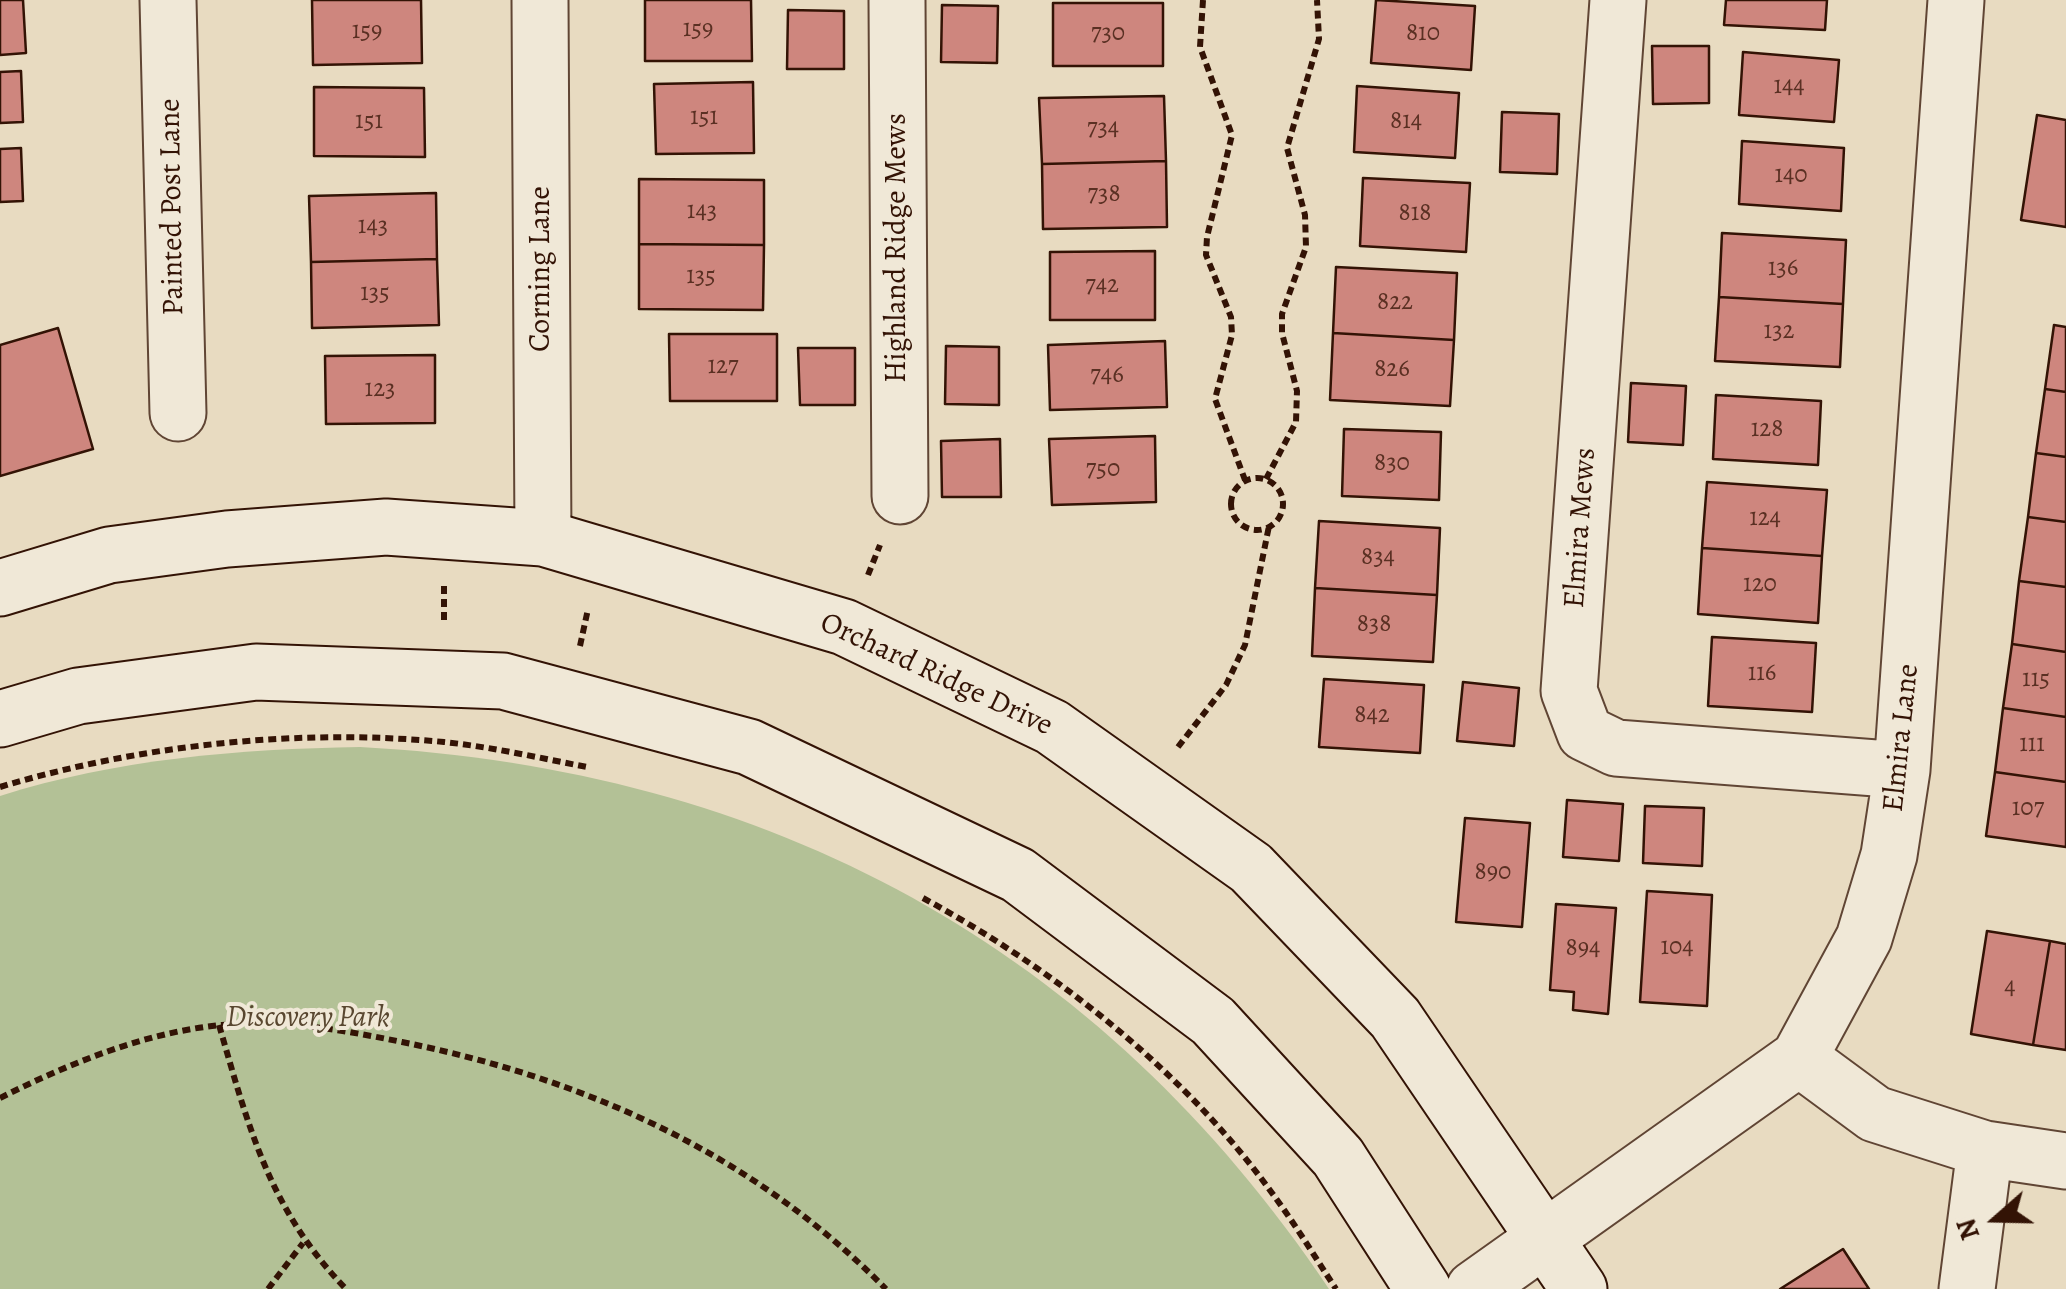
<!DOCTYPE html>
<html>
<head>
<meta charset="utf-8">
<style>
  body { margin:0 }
  #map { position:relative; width:2066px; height:1289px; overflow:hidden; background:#e8dbc1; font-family:Alegreya,serif }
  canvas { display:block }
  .north { position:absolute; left:1946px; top:1169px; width:100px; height:100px; -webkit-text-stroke:8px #f0e8d7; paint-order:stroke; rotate:250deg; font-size:28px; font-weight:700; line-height:40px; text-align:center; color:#331305 }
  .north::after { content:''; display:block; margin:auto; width:35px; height:45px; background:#331305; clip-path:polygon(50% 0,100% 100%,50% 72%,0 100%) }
</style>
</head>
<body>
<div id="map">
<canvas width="2066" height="1289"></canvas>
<div class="north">N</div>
</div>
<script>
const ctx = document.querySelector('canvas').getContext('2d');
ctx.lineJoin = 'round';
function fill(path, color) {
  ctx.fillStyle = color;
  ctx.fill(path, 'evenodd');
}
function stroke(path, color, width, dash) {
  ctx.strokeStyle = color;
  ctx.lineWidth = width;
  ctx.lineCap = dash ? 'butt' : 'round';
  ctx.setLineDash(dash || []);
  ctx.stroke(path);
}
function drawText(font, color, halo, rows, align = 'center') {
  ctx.font = font + ' Alegreya,serif';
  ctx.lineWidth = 8;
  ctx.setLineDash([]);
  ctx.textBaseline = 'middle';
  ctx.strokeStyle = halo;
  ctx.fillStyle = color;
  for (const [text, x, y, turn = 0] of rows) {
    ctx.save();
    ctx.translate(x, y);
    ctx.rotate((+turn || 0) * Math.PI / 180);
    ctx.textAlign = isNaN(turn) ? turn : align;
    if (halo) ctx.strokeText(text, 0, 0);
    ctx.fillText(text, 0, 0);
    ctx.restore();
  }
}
const green = new Path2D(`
  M360 747C770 769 1099 946 1329 1289H0V796C116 759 239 749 360 747Z`);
const building = new Path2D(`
  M0 0H23L26 53 0 55Z
  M312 0H421L422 63 313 65Z
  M645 0H751L752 61H645Z
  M1376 0 1475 6 1471 70 1371 63Z
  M1726 0H1827L1825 30 1724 25Z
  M1053 3H1163V66H1053Z
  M942 5 998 6 997 63 941 62Z
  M788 10 844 11V69H787Z
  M1652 46H1709V103L1653 104Z
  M1743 52 1839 60 1834 122 1739 115Z
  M21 71 23 122 0 123V72Z
  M753 82 754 153 656 154 654 84Z
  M1357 86 1459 93 1455 158 1354 152Z
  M314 87 424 88 425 157 314 156Z
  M1164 96 1166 161 1042 164 1039 98Z
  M1502 112 1559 114 1557 174 1500 172Z
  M2037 115 2066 120V227L2021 220Z
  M1742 141 1844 148 1841 211 1739 204Z
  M21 148 23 201 0 202V149Z
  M1166 161 1167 227 1043 229 1042 164Z
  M1363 178 1470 183 1466 252 1360 246Z
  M639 179 764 180V245L639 244Z
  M436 193 437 259 311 262 309 196Z
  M1722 233 1846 240 1843 304 1719 297Z
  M639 244 764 245 763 310 639 309Z
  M1155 251V320H1050V252Z
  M437 259 439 325 312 328 311 262Z
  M1336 267 1457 273 1454 340 1333 333Z
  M1719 297 1843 304 1840 367 1715 361Z
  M2054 325 2066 327V392L2045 389Z
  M58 328 93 449 0 476V345Z
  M1333 333 1454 340 1450 406 1330 400Z
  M669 334H777V401H670Z
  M1165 341 1167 407 1050 410 1048 345Z
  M946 346 999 347V405L945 404Z
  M798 348H855V405H800Z
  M435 355V423L326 424 325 356Z
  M1631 383 1686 386 1683 445 1628 442Z
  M2045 389 2066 392V457L2036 453Z
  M1716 395 1821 401 1818 465 1713 459Z
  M1344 429 1441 432 1439 500 1342 496Z
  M1155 436 1156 502 1052 505 1049 439Z
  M1000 439 1001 497H942L941 441Z
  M2036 453 2066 457V522L2028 517Z
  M1707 482 1827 490 1822 556 1702 548Z
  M2028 517 2066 522V587L2019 581Z
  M1319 521 1440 528 1437 595 1315 588Z
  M1702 548 1822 556 1818 623 1698 614Z
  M2019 581 2066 587V652L2012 644Z
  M1315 588 1437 595 1433 662 1312 656Z
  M1712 637 1816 643 1812 712 1708 706Z
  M2012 644 2066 652V717L2003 708Z
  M1324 679 1424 685 1420 753 1319 747Z
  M1463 682 1519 688 1514 746 1457 741Z
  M2003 708 2066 717V782L1995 772Z
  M1995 772 2066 782V847L1986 836Z
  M1567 800 1623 804 1619 861 1563 857Z
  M1645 806 1704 808 1702 866 1643 863Z
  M1465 818 1530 823 1522 927 1456 922Z
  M1647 891 1712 895 1707 1006 1640 1002Z
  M1556 904 1616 908 1608 1014 1573 1010 1574 992 1550 990Z
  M1987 931 2050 941 2033 1045 1971 1034Z
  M2050 941 2066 944V1050L2033 1045Z
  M1843 1249 1869 1289H1780Z`);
const path = new Path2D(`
  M1203 0 1200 47 1232 135 1207 237 1206 255 1231 317 1232 335 1215 399 1245 480
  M1231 504a26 26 0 1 1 52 0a26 26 0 1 1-52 0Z
  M1266 479 1296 422 1297 391 1282 333V314L1306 247 1305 215 1287 148 1319 39 1317 0
  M868 575 880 545
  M444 586V623
  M580 646 588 609
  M1178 747 1226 685 1245 645 1269 526
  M0 787C140 745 298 728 444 742 492 747 540 758 587 767
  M923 898C1054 969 1184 1071 1272 1193 1295 1224 1315 1257 1336 1289
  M219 1025C249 1128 269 1209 346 1289
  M0 1098C68 1064 145 1032 222 1025 282 1019 343 1030 402 1042 586 1079 753 1154 886 1289
  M268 1289 303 1243`);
const street = new Path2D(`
  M168 0 178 413
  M540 0 543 538
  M897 0 900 496
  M1618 0 1569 691 1585 733 1616 748 1902 770
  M1799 1058 1875 1114 1985 1149 2066 1161
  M1474 1289 1799 1058 1864 938 1889 855 1902 770 1956 0
  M1967 1289 1985 1149`);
const secondary = new Path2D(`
  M0 588 109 555 227 539 386 527 543 538 844 627 1052 727 1251 868 1395 1018 1579 1289
  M0 719 78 696 256 672 503 681 749 747 1018 875 1213 1021 1338 1157 1423 1289`);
const numberNames = [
  ["159",698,30],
  ["159",367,32],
  ["730",1108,34],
  ["810",1423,34],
  ["144",1789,87],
  ["151",704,118],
  ["151",369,122],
  ["814",1406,122],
  ["734",1103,129],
  ["140",1791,176],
  ["738",1104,195],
  ["143",702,212],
  ["818",1415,214],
  ["143",373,227],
  ["136",1783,269],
  ["135",701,277],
  ["742",1102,286],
  ["135",375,294],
  ["822",1395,303],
  ["132",1779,332],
  ["127",723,367],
  ["826",1392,370],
  ["746",1107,376],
  ["123",380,390],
  ["128",1767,430],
  ["830",1392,464],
  ["750",1103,470],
  ["124",1765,519],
  ["834",1378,558],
  ["120",1760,585],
  ["838",1374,625],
  ["116",1762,674],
  ["115",2036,680],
  ["842",1372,716],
  ["111",2032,745],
  ["107",2028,809],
  ["890",1493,873],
  ["104",1677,948],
  ["894",1583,949],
  ["4",2010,988]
];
const streetNames = [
  ["Painted Post Lane",173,207,-91],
  ["Highland Ridge Mews",898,248,-90],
  ["Corning Lane",542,269,-90],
  ["Elmira Mews",1581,528,-86],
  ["Orchard Ridge Drive",936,675,25],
  ["Elmira Lane",1902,738,-84]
];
const parkNames = [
  ["Discovery Park",308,1019]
];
fill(green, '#b3c196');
fill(building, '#ce867e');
stroke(building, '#331305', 2.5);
stroke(street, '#604534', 59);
stroke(secondary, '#331305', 59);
stroke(path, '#331305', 6, [8, 5]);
stroke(street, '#f0e8d7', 55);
stroke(secondary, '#f0e8d7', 55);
drawText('25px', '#5a3023', null, numberNames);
drawText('30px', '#331305', '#f0e8d7', streetNames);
drawText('italic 30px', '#594730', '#f0e8d7', parkNames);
</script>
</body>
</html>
